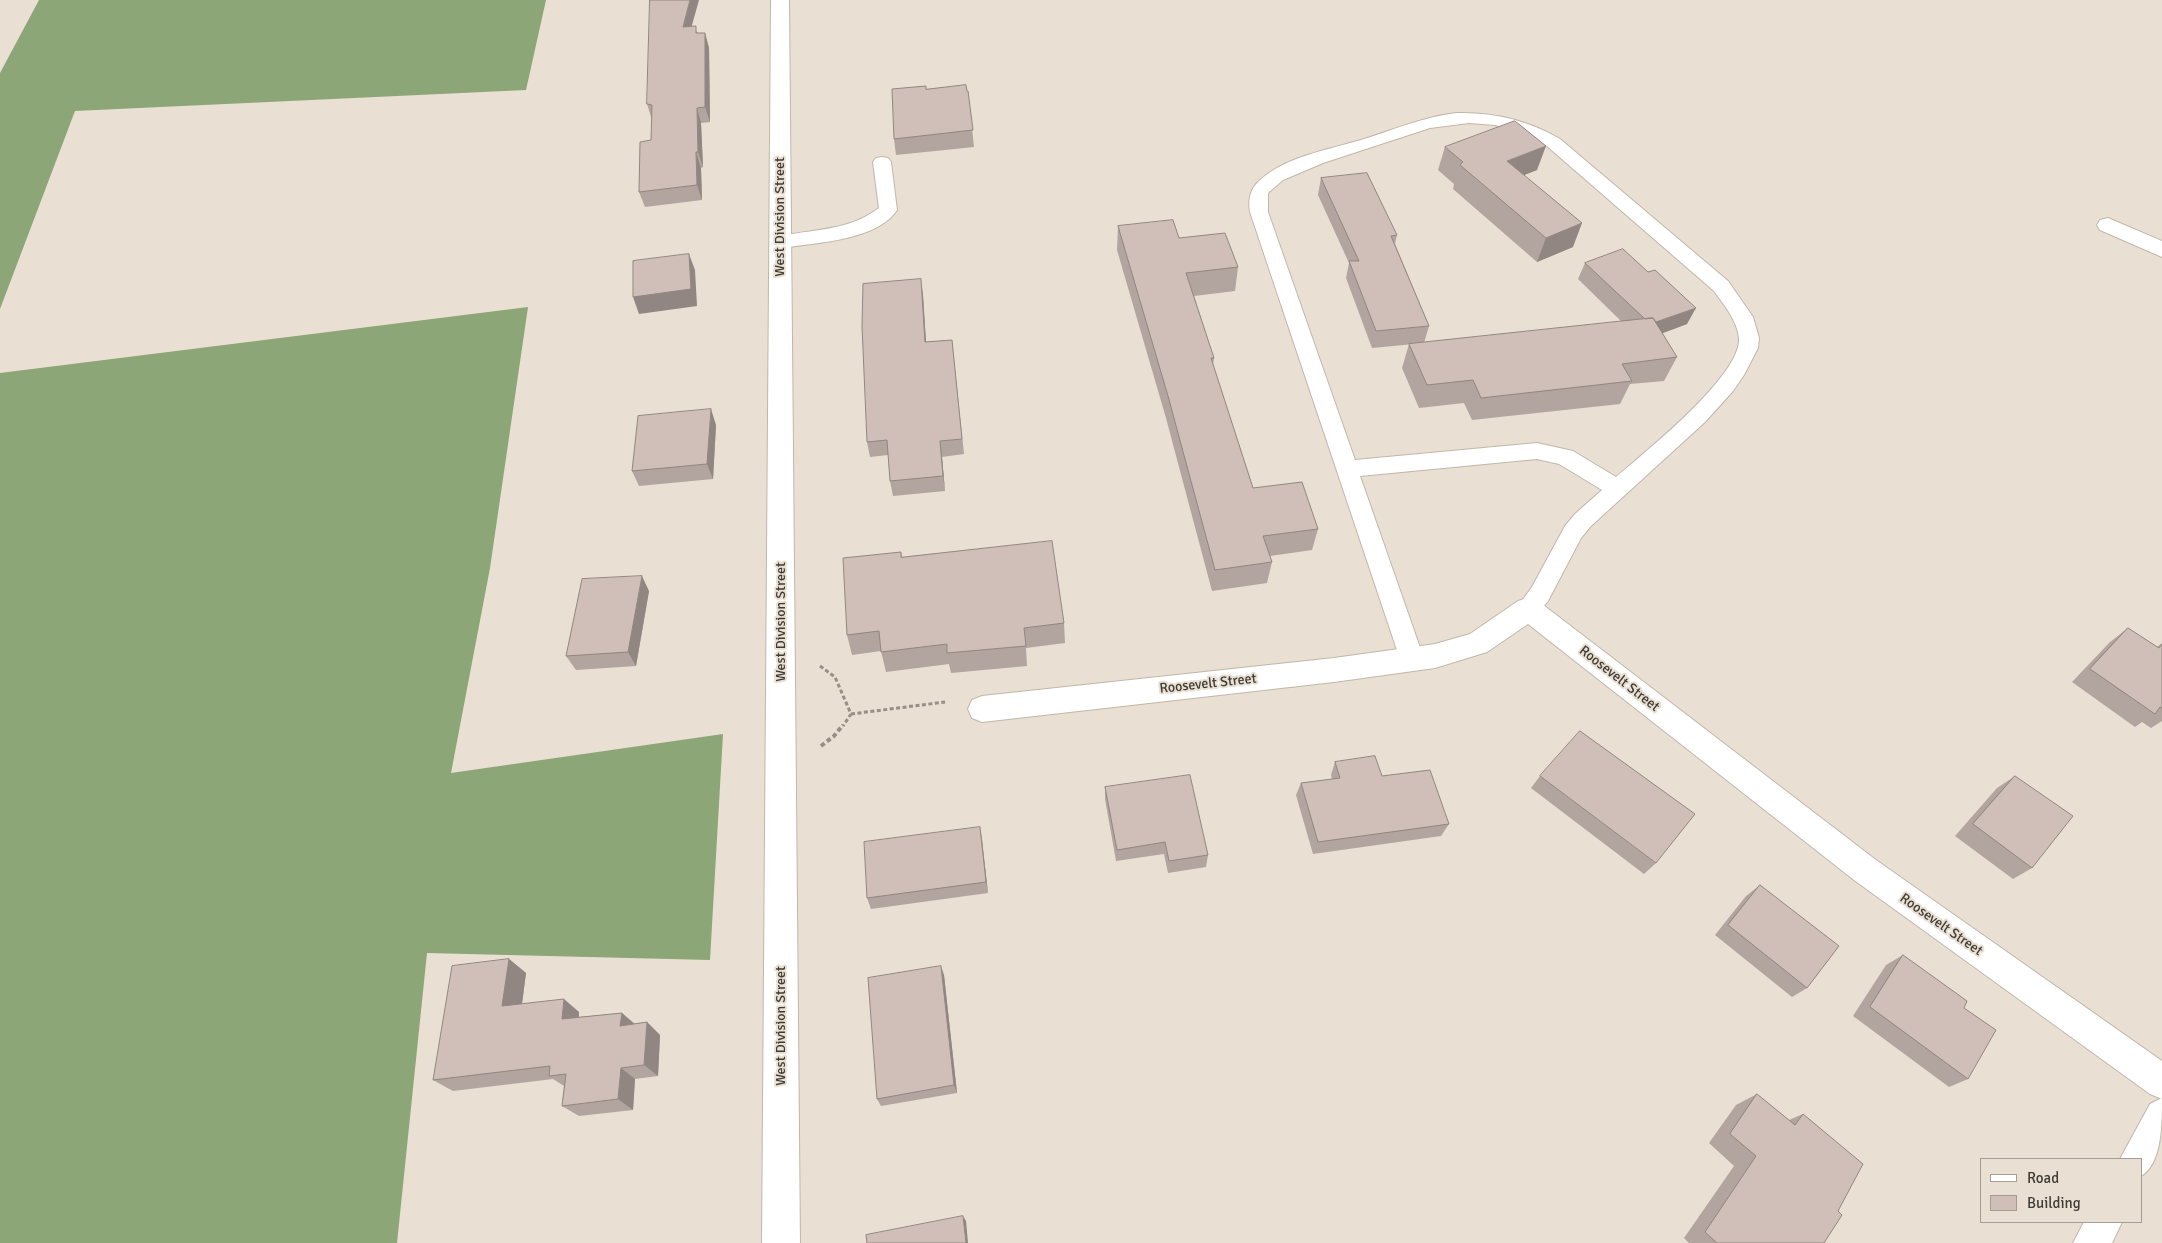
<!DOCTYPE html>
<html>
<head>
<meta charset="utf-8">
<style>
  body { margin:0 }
  #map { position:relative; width:2162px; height:1243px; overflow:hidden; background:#e9dfd2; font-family:Signika,sans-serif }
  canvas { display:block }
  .legend { position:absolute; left:1980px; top:1158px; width:162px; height:65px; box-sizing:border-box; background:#e9dfd2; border:1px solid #a59d93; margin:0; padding:6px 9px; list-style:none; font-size:15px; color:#3e3a34 }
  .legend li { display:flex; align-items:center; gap:10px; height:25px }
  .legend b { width:25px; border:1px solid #a59d93 }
</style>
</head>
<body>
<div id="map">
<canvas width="2162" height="1243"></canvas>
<ul class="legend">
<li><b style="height:6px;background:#fff"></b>Road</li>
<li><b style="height:14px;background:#cfbfb8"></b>Building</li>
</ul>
</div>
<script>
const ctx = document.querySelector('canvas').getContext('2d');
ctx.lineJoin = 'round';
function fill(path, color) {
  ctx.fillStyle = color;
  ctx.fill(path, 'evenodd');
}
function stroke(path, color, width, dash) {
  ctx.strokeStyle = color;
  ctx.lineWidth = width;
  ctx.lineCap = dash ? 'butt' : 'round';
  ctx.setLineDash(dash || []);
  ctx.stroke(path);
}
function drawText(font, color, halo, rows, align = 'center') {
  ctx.font = font + ' Signika,sans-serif';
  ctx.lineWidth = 4;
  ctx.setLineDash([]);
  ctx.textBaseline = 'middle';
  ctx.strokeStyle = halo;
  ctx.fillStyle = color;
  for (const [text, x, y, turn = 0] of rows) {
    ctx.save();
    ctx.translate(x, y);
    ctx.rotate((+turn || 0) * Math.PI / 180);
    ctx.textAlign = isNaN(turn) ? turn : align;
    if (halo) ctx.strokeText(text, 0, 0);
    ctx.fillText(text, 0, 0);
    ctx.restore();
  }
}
const forest = new Path2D(`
  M39 0H546L526 90 75 111 0 309V73Z
  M528 307 490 568 451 773 723 734 710 960 427 953 397 1243H0V373Z`);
const pathFar1 = new Path2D(`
  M820 666 835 677 851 714 843 726
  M851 714 945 702`);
const path = new Path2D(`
  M821 746 834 736 843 725`);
const service = new Path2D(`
  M1456 113C1493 112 1528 120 1560 139L1728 281 1753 317 1759 338 1758 348 1744 375 1733 391 1705 422 1591 526 1581 538 1548 601 1536 616 1528 619 1520 616 1516 609 1532 587 1565 526 1575 514 1602 490 1559 464 1537 459 1360 476 1424 659 1421 666 1412 669 1403 666 1400 659 1250 212C1248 200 1250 189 1259 181 1286 156 1328 150 1361 140 1393 130 1423 117 1456 113ZM1469 123 1495 125 1513 130 1548 147 1714 291C1724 305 1737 320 1739 338 1742 375 1644 453 1616 477L1573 451 1537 443 1355 460 1268 212V193L1283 180 1323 163 1430 128Z
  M882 157 888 158 891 162 897 210C877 241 813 243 780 248L773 246 771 242 773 238C811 228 846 233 879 208L873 162 876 158Z`);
const minor = new Path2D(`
  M771 0H789L800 1243H762Z
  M2108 218 2162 241V257L2100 230 2097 225 2100 220Z
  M1528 598 1538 601 1876 860 2162 1061V1099L2150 1094 1854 880 1528 624 1487 652 1435 668 1334 682 982 722 972 718 968 709 972 700 982 696 1334 658 1435 644 1470 634 1518 601Z`);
const secondary = new Path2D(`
  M2162 1098C2162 1124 2162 1164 2141 1176V1159H2120L2150 1104Z
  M2084 1222H2122L2112 1243H2073Z`);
const wall = new Path2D(`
  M692 26 698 33H705L709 48 710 122 701 123 703 167 701 168 702 200 645 207 639 192 651 140 652 120 647 104Z
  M926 89 968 91 974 147 896 155 894 139Z
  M1445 147 1537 170 1524 175 1573 247 1537 262 1453 189 1454 184 1438 170Z
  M1321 178 1397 235 1395 244 1429 326 1424 343 1372 348 1346 278 1349 263 1318 195Z
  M1118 226 1179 238 1238 267 1235 291 1194 296 1214 358 1213 365 1253 488 1318 529 1312 550 1270 556 1272 562 1267 583 1212 591 1166 418 1117 250Z
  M1585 263 1687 324 1662 333 1677 357 1664 381 1630 384 1620 404 1472 420 1464 403 1419 408 1402 368 1409 344 1622 322 1578 279Z
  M923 295 926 342 952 340 964 454 942 457 945 491 893 496 890 481 888 455 870 457 867 442Z
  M716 425 713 479 639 486 632 471Z
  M901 552 902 557 1064 623 1065 643 1026 648 1027 666 951 673 949 664 886 672 881 651 852 655 847 635Z
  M649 591 636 666 576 670 566 656Z
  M2128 628 2157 647 2162 643V721L2151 728 2142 722 2135 727 2072 682 2110 642Z
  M1335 762 1382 776 1449 824 1441 836 1313 854 1296 795 1301 783 1332 779 1331 775Z
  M1540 776 1656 863 1644 874 1531 788Z
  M2015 776 2032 868 2013 879 1955 836 1997 788Z
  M1105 787 1208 855 1206 867 1168 873 1164 854 1116 861 1105 799Z
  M980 827 988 893 871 909 867 898Z
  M1760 885 1807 988 1792 997 1715 935 1746 896Z
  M1903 955 1964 1008 1968 1079 1949 1087 1853 1016 1886 965Z
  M509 959 526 973 522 1004 579 1012V1017L622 1013 634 1024 647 1022 660 1035 658 1076 635 1079 633 1110 579 1116 562 1106 564 1086 553 1079 453 1091 433 1080Z
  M944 975 957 1093 881 1106 877 1099Z
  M1757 1094 1789 1120 1803 1114 1838 1211 1824 1243H1689L1684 1238 1734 1166 1709 1143 1736 1105Z`);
const shadedWall = new Path2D(`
  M690 0H699L687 43 683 27Z
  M705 33 709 48 710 122 705 107Z
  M697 108 701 123 703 167 698 152Z
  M1546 146 1537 170 1499 185 1507 161Z
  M696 152 701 168 702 200 697 185Z
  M1582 223 1573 247 1537 262 1546 238Z
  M689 254 695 270 697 306 639 314 633 297Z
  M921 279 923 295 927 358 925 342Z
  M1696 308 1687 324 1642 341 1650 324Z
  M711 409 716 425 713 479 707 464Z
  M940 441 942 457 945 491 943 476Z
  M642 576 649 591 636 666 628 652Z
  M980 827 982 839 988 893 986 882Z
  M509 959 526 973 520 1019 502 1006Z
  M941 966 944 975 957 1093 954 1085Z
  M564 999 579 1012 578 1032 562 1019Z
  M622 1013 636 1025 620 1026Z
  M647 1022 660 1035 658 1076 644 1065Z
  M621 1068 635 1079 633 1110 618 1099Z
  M963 1216 966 1221 968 1243H966Z`);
const building = new Path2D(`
  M650 0H690L683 27 696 26V33H705V107L697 108 698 152H696L697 185 639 192 640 142 651 140 652 105 647 104Z
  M966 85 967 91H968L973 130 894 139 892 89 926 86V89Z
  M1515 121 1546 146 1507 161 1582 223 1546 238 1460 165 1463 162 1445 147Z
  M1367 173 1397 235 1391 236 1429 326 1376 331 1349 261H1359L1321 178Z
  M1173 220 1179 238 1225 233 1238 267 1186 273 1214 358H1211L1253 488 1302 482 1318 529 1263 536 1272 562 1215 570 1168 396 1118 226Z
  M1623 249 1648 272 1655 270 1696 308 1656 322 1653 318 1645 319 1585 263Z
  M689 254 691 289 633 297V261Z
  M921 279 925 342 952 340 962 439 940 441 943 476 890 481 887 440 867 442 862 326 863 284Z
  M1653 318 1677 357 1622 364 1632 381 1481 398 1473 380 1427 385 1409 344Z
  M711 409 707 464 632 471 638 416Z
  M1052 541 1064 623 1024 628 1026 646 947 653V644L881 652 879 631 847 635 843 558 901 552V557Z
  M642 576 628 652 566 656 582 579Z
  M2128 628 2159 648 2162 644V708L2160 707 2155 714 2090 669Z
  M1580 731 1695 814 1656 863 1540 776Z
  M1375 756 1382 776 1430 770 1449 824 1318 842 1301 783 1340 778 1335 762Z
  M1190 775 1208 855 1169 861 1165 842 1117 850 1105 787Z
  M2015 776 2073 816 2032 868 1973 824Z
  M980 827 986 882 867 898 864 842Z
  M1760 885 1839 946 1807 988 1728 925Z
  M1903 955 1967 1001 1964 1008 1996 1030 1968 1079 1870 1007Z
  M509 959 502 1006 564 999 562 1019 622 1013 620 1026 647 1022 644 1065 621 1068 618 1099 562 1106 566 1074 549 1076 550 1066 433 1080 452 966Z
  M941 966 954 1085 877 1099 868 978Z
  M1757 1094 1795 1125 1803 1114 1863 1164 1838 1211 1842 1215 1824 1243H1717L1705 1232 1756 1156 1730 1134Z
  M963 1216 966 1243H867L866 1235Z`);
const streetNames = [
  ["West Division Street",780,217,-90],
  ["West Division Street",781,622,-90],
  ["Roosevelt Street",1619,679,38],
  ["Roosevelt Street",1208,684,-6],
  ["Roosevelt Street",1941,925,35],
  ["West Division Street",781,1026,-90]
];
fill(forest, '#8ca678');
stroke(service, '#c0b7aa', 2);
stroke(minor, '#c0b7aa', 2);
stroke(secondary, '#c0b7aa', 2);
stroke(pathFar1, '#968f85', 3, [4, 2.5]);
stroke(path, '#968f85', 4, [4.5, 3]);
fill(service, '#fff');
fill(minor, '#fff');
fill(secondary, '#fff');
fill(wall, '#b2a49e');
fill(shadedWall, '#918681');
fill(building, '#cfbfb8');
stroke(building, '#918681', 1);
drawText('14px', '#3e3a34', '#e9dfd2', streetNames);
</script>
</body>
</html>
